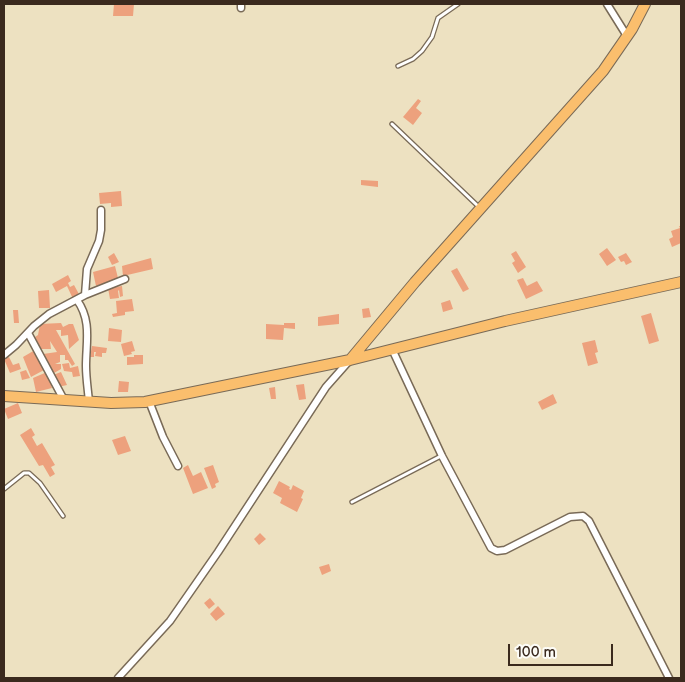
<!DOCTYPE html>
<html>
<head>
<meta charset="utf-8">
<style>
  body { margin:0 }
  #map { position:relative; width:685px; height:682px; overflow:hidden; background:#ede1c1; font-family:"Balsamiq Sans",sans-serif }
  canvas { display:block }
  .frame { position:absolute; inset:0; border:5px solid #3b2a1e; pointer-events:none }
  .scale { position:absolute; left:508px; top:644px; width:105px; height:22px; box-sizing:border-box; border:2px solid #3b2a1e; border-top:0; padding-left:6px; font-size:15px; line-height:18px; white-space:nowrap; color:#3b2a1e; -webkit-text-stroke:4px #fdfcf7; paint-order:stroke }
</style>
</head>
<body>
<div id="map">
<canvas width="685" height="682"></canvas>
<div class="frame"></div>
<div class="scale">100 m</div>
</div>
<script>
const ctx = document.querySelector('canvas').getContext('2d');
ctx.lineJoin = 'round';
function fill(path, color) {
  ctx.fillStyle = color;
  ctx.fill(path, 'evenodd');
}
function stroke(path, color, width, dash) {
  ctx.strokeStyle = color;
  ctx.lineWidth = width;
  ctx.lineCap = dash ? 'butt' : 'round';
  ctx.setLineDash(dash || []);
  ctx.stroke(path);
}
const building = new Path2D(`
  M114 4H134L133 16H113Z
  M418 99 421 101 416 108 422 113 413 125 403 117Z
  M361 180 378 181V187L361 185Z
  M121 191 122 206 111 207V203L100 204 99 193Z
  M679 226H681V243L672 247 669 239 673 237 671 231 680 228Z
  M607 248 616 260 607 266 599 254Z
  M516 251 526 267 518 273 512 263 515 261 511 254Z
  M114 253 119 262 112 265 108 257Z
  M626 253 632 262 626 265 624 261 621 262 618 257Z
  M151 258 153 269 123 276 122 266Z
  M115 266 118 278 96 286 93 272Z
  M457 268 469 289 463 292 451 271Z
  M68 275 71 281 68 283 70 287 74 285 80 296 73 299 67 286 56 292 52 284Z
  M523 278 527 286 537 281 543 291 526 299 517 280Z
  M122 286 123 296 120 297 119 290 118 291 119 298 110 299 108 288Z
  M49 290 50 308H39L38 291Z
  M132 299 134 311 125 312V315L113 317 112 314 117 313 116 301Z
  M450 300 453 309 443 312 441 303Z
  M369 308 371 317 363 318 362 309Z
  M13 310H18L19 323H14Z
  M651 313 659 341 649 344 641 316Z
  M339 314V324L318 326V317Z
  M61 323 63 327 69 324H73L79 340 69 349 68 335 61 336V330H56L75 364 72 366 68 360H65V355H60V362L55 364H61V369L54 373 43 354 57 352 50 341 51 349H41L35 337 38 335 40 324Z
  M284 323H295V329L284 328 283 340 266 339V324L284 325Z
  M109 328 122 330 121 342 108 341Z
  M595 340 598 352 595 353 598 363 588 366 582 343Z
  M132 341 135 351 131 352 132 354 124 356 121 344Z
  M92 346 107 348 106 353H102V357L95 356 96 352H94V357H90Z
  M35 350 44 370 31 377 23 357Z
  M134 355H143V364L127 365V357H134Z
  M9 357 13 365 19 363 21 369 10 373 4 359Z
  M69 363 70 368 78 366 80 376 73 377 72 372 64 371 62 364Z
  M26 370 30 378 22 380 20 372Z
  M47 372 52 388 36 392 33 378Z
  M61 372 67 385 58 387 53 375Z
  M119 381 129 382 128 392H118Z
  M304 384 306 399 299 400 296 385Z
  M275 387 276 399H271L269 388Z
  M553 394 557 403 542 410 538 402Z
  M18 403 22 413 8 419 4 409Z
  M31 428 35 435 32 437 37 446 42 443 55 465 51 467 55 474 50 477 43 465 39 466 20 435Z
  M125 436 131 451 118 455 112 440Z
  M188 465 193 476 201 472 208 488 193 494 183 468Z
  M213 465 219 482 215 484 216 487 212 489 204 468Z
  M279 481 290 487 289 489 291 490 293 485 304 491 301 498 303 499 297 512 280 503 282 498 273 493Z
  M260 533 266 539 259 545 254 539Z
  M329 564 331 571 322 575 319 567Z
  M210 598 215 604 209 609 204 603Z
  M218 606 225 614 216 621 210 614Z`);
const service = new Path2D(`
  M398 66 413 59 422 51 432 37 438 18 458 4
  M392 124 480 208
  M4 489 24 473H29L40 483 63 516
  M352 502 441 456`);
const minor = new Path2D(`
  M241 4V8
  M607 4 627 36
  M85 295 87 269 99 241 101 230V210
  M77 300C92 321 86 342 86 366 86 378 88 390 89 402
  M28 333 64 400
  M392 349 442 456 491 548 497 551 505 550 570 517 583 516 589 521 669 678
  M4 355 16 345 34 326 49 314 85 295 125 279
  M149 401 163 437 178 466
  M118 678 170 621 218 552 326 387 349 361`);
const primary = new Path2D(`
  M350 360 415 282 603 71 632 29 645 4
  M4 396 111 403 145 402 350 360 505 321 681 282`);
fill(building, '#eda17d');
stroke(service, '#796a57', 5.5);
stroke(minor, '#796a57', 9);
stroke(primary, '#796a57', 12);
stroke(service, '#fff', 3);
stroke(minor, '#fff', 6);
stroke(primary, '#fabe6d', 10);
</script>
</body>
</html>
